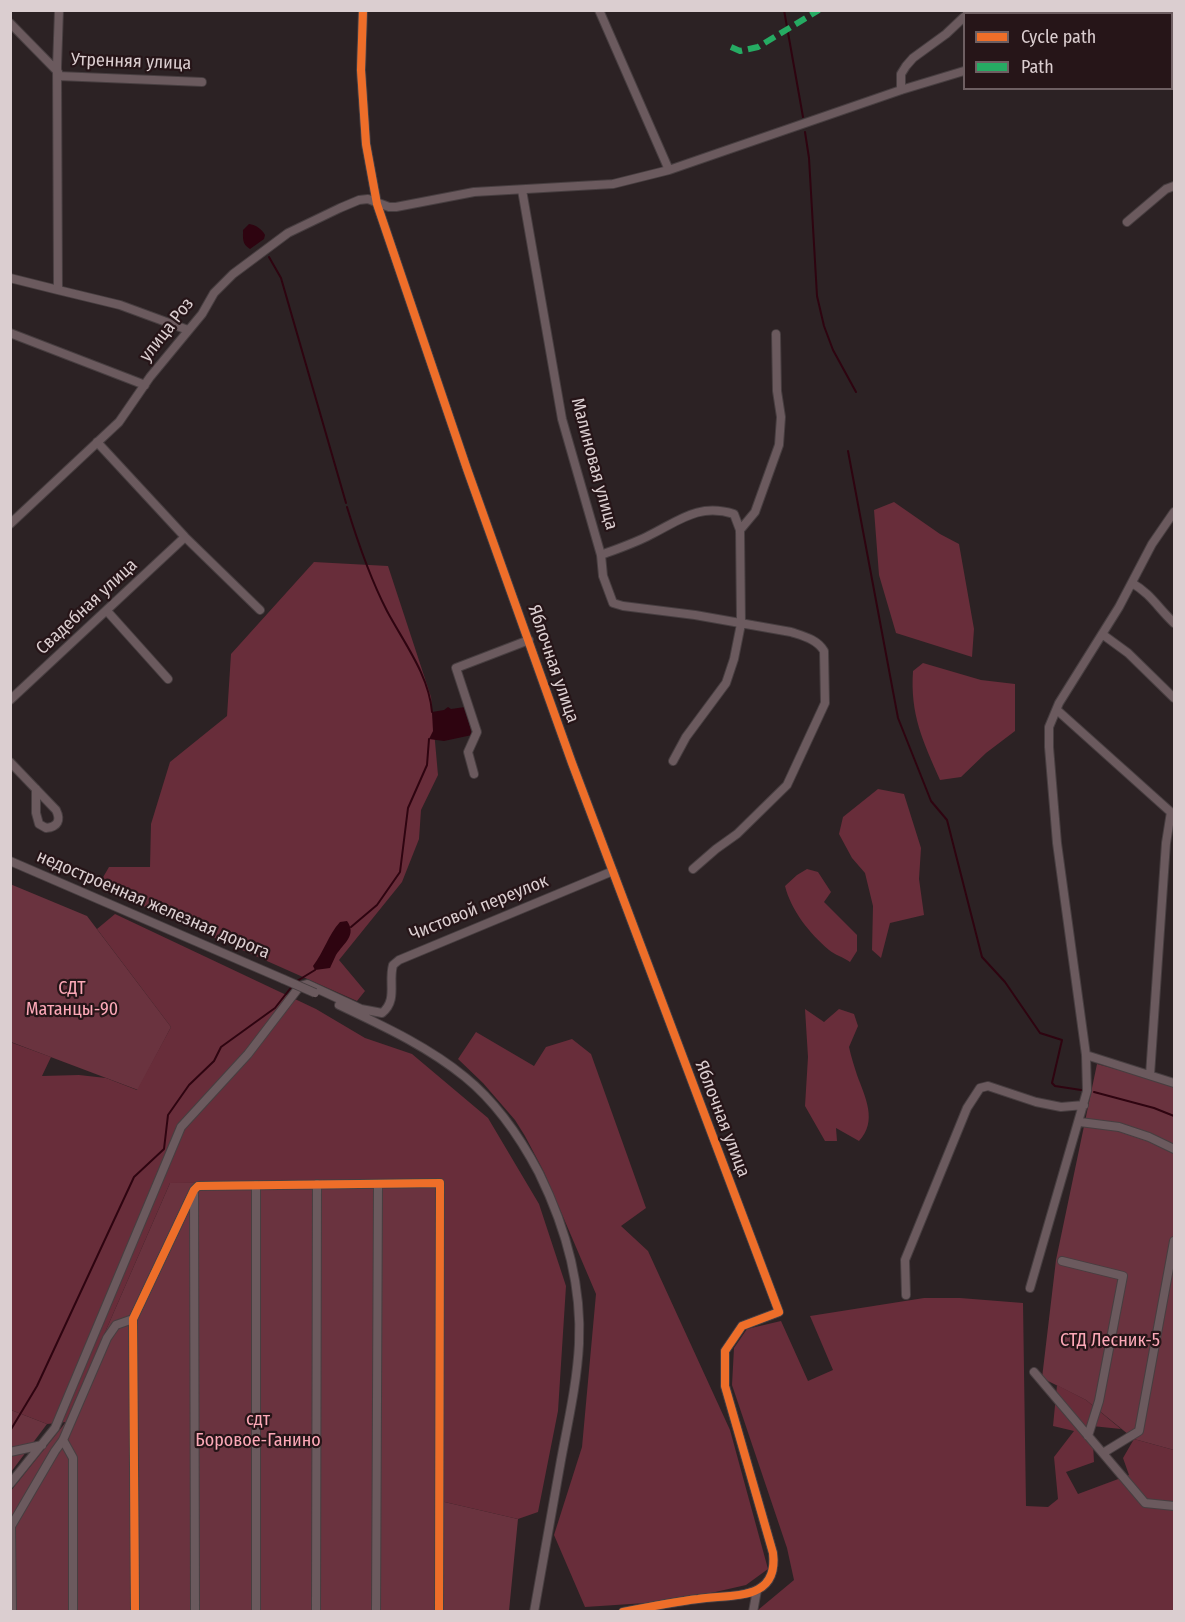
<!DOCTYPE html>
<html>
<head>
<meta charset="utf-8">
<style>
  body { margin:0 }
  #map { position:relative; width:1185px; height:1622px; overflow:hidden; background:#2c2224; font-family:"Fira Sans Condensed",sans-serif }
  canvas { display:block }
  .frame { position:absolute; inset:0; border:12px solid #dbced0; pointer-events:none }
  .legend { position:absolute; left:963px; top:12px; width:210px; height:78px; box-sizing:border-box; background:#261518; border:2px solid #6e5f62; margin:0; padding:8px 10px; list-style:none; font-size:18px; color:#dbced0 }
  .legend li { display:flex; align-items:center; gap:12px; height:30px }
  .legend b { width:30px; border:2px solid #6e5f62 }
</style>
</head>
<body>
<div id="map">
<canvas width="1185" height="1622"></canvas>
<div class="frame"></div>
<ul class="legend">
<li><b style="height:8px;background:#ee6e29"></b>Cycle path</li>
<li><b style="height:8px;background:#26ab63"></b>Path</li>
</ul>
</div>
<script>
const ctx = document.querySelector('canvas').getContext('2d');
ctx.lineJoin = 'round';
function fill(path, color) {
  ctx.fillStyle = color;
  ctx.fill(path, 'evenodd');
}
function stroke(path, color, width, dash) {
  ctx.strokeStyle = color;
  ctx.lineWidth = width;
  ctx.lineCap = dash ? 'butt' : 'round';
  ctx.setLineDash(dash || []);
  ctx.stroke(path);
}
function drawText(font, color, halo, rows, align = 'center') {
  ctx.font = font + ' "Fira Sans Condensed",sans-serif';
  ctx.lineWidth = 4.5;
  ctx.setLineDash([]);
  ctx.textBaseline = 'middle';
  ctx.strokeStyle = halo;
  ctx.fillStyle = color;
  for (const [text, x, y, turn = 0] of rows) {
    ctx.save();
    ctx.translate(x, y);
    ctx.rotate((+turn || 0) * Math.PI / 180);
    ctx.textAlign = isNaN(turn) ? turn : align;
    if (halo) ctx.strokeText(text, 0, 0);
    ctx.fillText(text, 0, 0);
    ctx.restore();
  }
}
const green = new Path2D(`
  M10 884 87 916 171 1027 138 1090 11 1042Z
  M1097 1064 1174 1085V1450L1134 1439 1086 1400 1042 1378 1056 1260Z
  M443 1182 436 1500 518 1519 509 1611H11L10 1492 66 1422 170 1183Z
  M11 1410 47 1424 11 1472Z`);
const forest = new Path2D(`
  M894 502 940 534 959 544 974 629 972 657 896 633 879 575 874 510Z
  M314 562 388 566 431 697 438 775 421 810 419 839 402 882 339 960 365 991 357 1001 98 886 109 867H150L151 824 170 762 227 716 231 654Z
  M923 663 981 680 1015 684V731L986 753 961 777 940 780C923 741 910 715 913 671Z
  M878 789 904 794 921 848 919 879 924 915 890 923 881 958 872 950 873 906 865 873 852 858 839 834 843 817Z
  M807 869 818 872 831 892 824 902 857 935V951L850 962C843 957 835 955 829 950 809 933 791 910 785 886L797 875Z
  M115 914 316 1009 365 1038 412 1054 488 1118 539 1204 566 1286 558 1411 538 1512 518 1519 436 1500 443 1182 170 1183 66 1422 47 1424 11 1410 10 1042 51 1057 42 1076 79 1075 106 1078 137 1090 171 1027 97 929Z
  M805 1009 824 1022 839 1009 854 1014 858 1026 849 1047C851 1056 854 1066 857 1075 865 1097 878 1121 859 1141L836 1128 837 1141H825L805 1106 808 1057Z
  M476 1032 534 1066 546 1047 572 1039 591 1054 646 1208 621 1226 648 1251 730 1430 768 1569 746 1585 676 1601 585 1607 554 1535 582 1447 596 1294 544 1172 525 1136 515 1120 483 1083 458 1059Z
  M924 1298H960L1023 1303 1026 1506 1048 1507 1058 1499 1054 1457 1074 1431 1053 1426 1057 1385 1086 1400 1121 1429 1092 1426 1094 1462 1066 1472 1078 1494 1129 1475 1123 1458 1134 1439 1174 1450V1611H737L758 1610 794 1580 787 1548 732 1385 734 1348 747 1329 781 1321 808 1381 833 1370 810 1316Z`);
const water = new Path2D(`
  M249 224C256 225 262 229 265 235L264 239 250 249C242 244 243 239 243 230Z
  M448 707 451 709 465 707 472 735 444 741 429 739 433 731 432 712 444 710Z
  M347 921C357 935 344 943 336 955 334 959 332 964 330 968L315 970 313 966C324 952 328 935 340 922Z`);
const stream = new Path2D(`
  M784 10 803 117
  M805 132 809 158 817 296 824 326 833 350 856 392
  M269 257 281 278 346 503
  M848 451 898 718 931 801 947 820 982 957 1005 982 1040 1033 1062 1040 1052 1083 1055 1086 1081 1090
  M347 507C358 543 370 578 387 611 404 643 429 675 432 712
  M351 927 377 905 400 872 408 808 427 765 429 739
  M297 981 315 970
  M1094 1092 1154 1108 1174 1116
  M10 1431 37 1386 134 1177 164 1149 168 1115 189 1085 214 1061 221 1047 275 1008 293 985`);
const minor = new Path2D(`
  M59 10 57 67 58 290 120 305 188 330
  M363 10 361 70 366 144 377 204 467 469 572 763 779 1312 742 1326 725 1351V1386L773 1553C779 1602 731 1594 698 1599 673 1602 648 1607 623 1612
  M599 10 669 170
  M1005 10 1007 14
  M1123 14 1126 10
  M10 23 58 72
  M58 76 202 82
  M901 90V74L906 66 913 58 946 34 964 17
  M522 190 562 419 601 555 603 576 613 603 623 606 695 615 791 632C803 636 817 639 824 651L825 703 787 785 737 834 716 849 693 869
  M1127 222 1166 189 1174 186
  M10 278 58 290
  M10 333 145 385
  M97 442 185 537 260 610
  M10 524 119 422 150 377 202 314 214 293 233 274 288 233 340 208 359 200 368 199 389 207H396L474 192 613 184 669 170 901 90 964 71
  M740 530 755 512 779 445 781 417 777 391 776 334
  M601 555C617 549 635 543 650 535 680 520 699 503 734 514L740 530 741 624 734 659 726 683 686 737 673 761
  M1132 583C1151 594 1158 608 1174 623
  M107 611 168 679
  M1102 634 1128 653 1174 698
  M10 700 185 537
  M1057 710 1174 815
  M10 762 56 810C61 820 58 827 46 828L39 824 36 813V789
  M474 774 468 752 477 732 456 668 529 640
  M10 861 283 979
  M339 1005C383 1026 427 1046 465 1077 497 1103 520 1137 539 1173 565 1226 582 1284 579 1344 577 1383 568 1422 561 1460 552 1510 543 1561 534 1612
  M1086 1055 1174 1083
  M1150 1075 1166 843 1171 812
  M1080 1122 1119 1127 1149 1137 1174 1149
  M256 1185V1612
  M194 1192 195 1612
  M1062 1261 1123 1276 1099 1401 1088 1436
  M1030 1288 1087 1091 1086 1055 1057 843 1049 747V727L1059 703 1119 607 1152 544 1174 512
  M906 1295 905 1260 967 1108 980 1088 988 1086 1036 1102 1061 1107 1084 1105
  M1034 1372 1145 1503 1174 1506
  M63 1440 73 1458V1612
  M10 1452 42 1445
  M1103 1453 1139 1431 1174 1241
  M10 1484 55 1428 181 1127 248 1054 300 986 307 984 361 1009 382 1013C398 1000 388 982 393 965L399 960 613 871
  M11 1527 12 1612
  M10 1528 55 1451 63 1440 107 1338 116 1325 133 1319
  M135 1612 133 1319 194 1190 198 1186 440 1183 439 1612
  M316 1612 317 1184
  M376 1612 378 1185
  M753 1612 757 1590`);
const minorBridge = new Path2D(`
  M283 979 315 993`);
const quiet = new Path2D(`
  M731 47 740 51 758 47 819 10`);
const cycleway = new Path2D(`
  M363 10 361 70 366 144 377 204 467 469 572 763 779 1312 742 1326 725 1351V1386L773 1553C779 1602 731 1594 698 1599 673 1602 648 1607 623 1612
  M135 1612 133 1319 194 1190 198 1186 440 1183 439 1612`);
const streetNames = [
  ["Утренняя улица",131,62,2],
  ["улица Роз",167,330,-52],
  ["Малиновая улица",594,464,75],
  ["Свадебная улица",87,607,-43],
  ["Яблочная улица",553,664,71],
  ["недостроенная железная дорога",153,905,23],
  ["Чистовой переулок",479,908,-22],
  ["Яблочная улица",722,1119,69]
];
const parkNames = [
  ["СДТ",72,989],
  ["Матанцы-90",72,1010],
  ["СТД Лесник-5",1110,1341],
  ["сдт",258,1420],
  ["Боровое-Ганино",258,1441]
];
fill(green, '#6a333f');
fill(forest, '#682d3a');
fill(water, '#2e0410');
stroke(stream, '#2e0410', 2);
stroke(minor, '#473e40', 10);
stroke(minor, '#6b5a5e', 8);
stroke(minorBridge, '#473e40', 10, []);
stroke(minorBridge, '#6b5a5e', 8);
stroke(quiet, '#26ab63', 6, [12, 6]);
stroke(cycleway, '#ee6e29', 8);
drawText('18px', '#dbced0', '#261518', streetNames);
drawText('18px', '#fda9b8', '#261518', parkNames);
</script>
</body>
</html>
